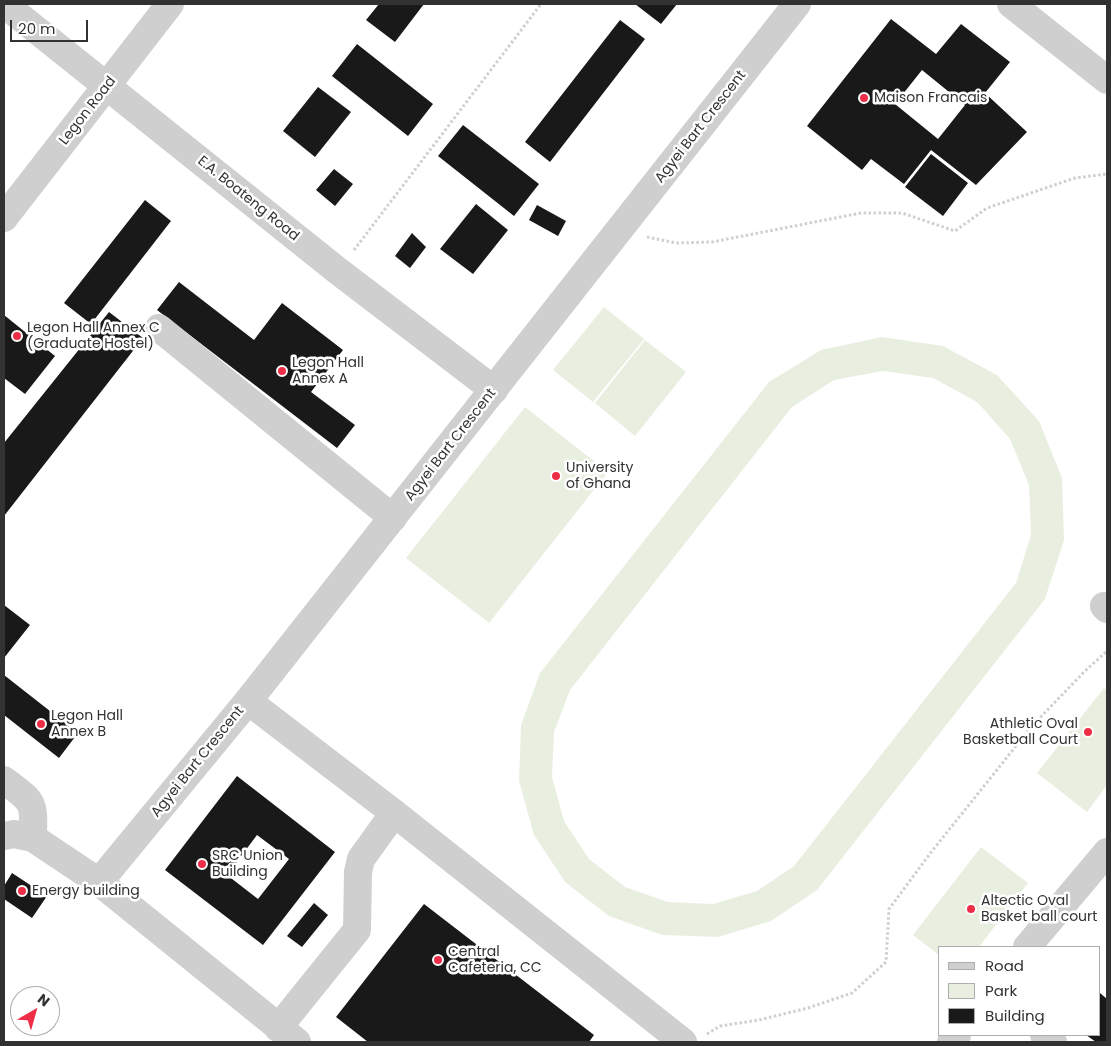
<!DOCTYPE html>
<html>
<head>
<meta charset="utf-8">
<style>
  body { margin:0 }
  #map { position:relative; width:1111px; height:1046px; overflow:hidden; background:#fff; font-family:Poppins,sans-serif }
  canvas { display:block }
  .frame { position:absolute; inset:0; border:5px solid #323232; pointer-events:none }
  .legend { position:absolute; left:938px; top:946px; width:162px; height:90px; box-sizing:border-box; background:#fff; border:1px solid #adadad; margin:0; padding:6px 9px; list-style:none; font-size:15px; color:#323232 }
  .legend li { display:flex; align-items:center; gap:10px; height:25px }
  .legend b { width:25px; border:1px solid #adadad }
  .north { position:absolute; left:10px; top:986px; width:50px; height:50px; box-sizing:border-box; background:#fff; border:1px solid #adadad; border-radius:50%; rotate:38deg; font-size:14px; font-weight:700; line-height:20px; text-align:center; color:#323232 }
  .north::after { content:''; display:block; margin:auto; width:18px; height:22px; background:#ee2e46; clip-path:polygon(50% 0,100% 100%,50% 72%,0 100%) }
  .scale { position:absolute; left:10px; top:20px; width:78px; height:22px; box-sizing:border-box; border:2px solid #323232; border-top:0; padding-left:6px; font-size:15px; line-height:18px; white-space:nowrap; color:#323232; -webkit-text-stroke:4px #fff; paint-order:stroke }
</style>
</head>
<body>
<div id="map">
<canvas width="1111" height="1046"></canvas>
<div class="frame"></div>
<ul class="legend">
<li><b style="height:6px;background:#cfcfcf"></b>Road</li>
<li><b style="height:14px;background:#e9efe0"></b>Park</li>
<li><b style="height:14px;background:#191919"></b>Building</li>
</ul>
<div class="north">N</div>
<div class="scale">20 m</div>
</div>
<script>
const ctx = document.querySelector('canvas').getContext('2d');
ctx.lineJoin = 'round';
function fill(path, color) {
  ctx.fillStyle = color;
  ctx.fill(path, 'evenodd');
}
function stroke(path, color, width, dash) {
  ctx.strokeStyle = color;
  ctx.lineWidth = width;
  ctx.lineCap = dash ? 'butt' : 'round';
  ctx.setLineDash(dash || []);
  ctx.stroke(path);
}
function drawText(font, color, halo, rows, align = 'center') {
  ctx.font = font + ' Poppins,sans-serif';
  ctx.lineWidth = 5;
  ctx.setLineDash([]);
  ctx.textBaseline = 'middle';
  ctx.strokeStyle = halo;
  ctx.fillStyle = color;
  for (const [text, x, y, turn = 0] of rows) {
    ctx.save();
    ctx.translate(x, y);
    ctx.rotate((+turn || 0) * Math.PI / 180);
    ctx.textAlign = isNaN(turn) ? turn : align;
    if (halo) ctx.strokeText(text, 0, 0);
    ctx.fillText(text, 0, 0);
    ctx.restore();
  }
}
const green = new Path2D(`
  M604 307 644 339 593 402 553 370Z
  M882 337 943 346 997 375 1039 421 1062 478 1064 540 1045 599 817 890 771 921 718 937 662 935 609 916 565 882 534 835 519 781 521 725 540 673 769 382 821 350ZM883 371 933 378 977 402 1010 439 1029 485 1031 535 1016 583 794 866 757 891 713 904 668 902 625 887 589 859 564 821 552 777 554 732 570 690 792 407 834 380Z
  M645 340 686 372 635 436 595 403Z
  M525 407 608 472 489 623 406 558Z
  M1104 688 1107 691V785L1087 812 1037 773Z
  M981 847 1028 883 979 947H940V956L913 935Z`);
const building = new Path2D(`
  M379 4H424L395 42 366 20Z
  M635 4H677L661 24Z
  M891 19 936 54 961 24 1010 62 985 93 1027 132 976 185 931 150 904 184 871 159 862 170 807 126ZM922 70 965 105 938 139 895 104Z
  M620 20 645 39 550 162 525 142Z
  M357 44 433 104 408 136 332 76Z
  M318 87 351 112 315 157 283 131Z
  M463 125 539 184 514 216 438 156Z
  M931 154 968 183 943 216 905 187Z
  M334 169 353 184 335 206 316 190Z
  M145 200 171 221 91 324 64 303Z
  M476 204 508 230 473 274 440 249Z
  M537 205 566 221 558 236 529 220Z
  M412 233 426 247 410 268 395 256Z
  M179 282 254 340 282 303 343 350 311 392 355 425 337 448 157 310Z
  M109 312 143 338 4 516V443Z
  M4 315 55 356 25 394 4 378Z
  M4 605 30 625 4 658Z
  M4 675 78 733 59 758 4 715Z
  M237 776 335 852 263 945 165 870ZM257 835 289 859 258 899 227 875Z
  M12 873 47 896 32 918 4 899V886Z
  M314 903 328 915 302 947 287 936Z
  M424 904 594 1035 589 1042H368L336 1017Z
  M1100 993 1107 999V1042H1096L1086 1035H1100Z`);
const path = new Path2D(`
  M647 237 676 243 712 242 861 213H902L955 231 987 208 1075 178 1107 174
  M354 250 541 4
  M707 1034 720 1026 759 1020 808 1008 852 993 886 962 889 909 932 851 1032 726 1085 671 1107 651`);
const minor = new Path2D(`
  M4 4 338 271 494 390
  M1011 4 1107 80
  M4 218 170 4
  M159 328 393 518
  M1104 606 1107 609
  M248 701 394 813 683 1042
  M4 780C34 803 34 800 33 838
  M4 836 14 834 33 838 99 882 297 1042
  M99 882 248 701 797 4
  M1027 947 1107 852
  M278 1028 357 930 358 872 361 859 394 813
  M1044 1035 1053 1042
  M951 1042 957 1035`);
const markers = [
  [864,98,5,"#ee2e46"],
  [17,336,5,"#ee2e46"],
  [282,371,5,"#ee2e46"],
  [556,476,5,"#ee2e46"],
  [41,724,5,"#ee2e46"],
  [1088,732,5,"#ee2e46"],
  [202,864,5,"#ee2e46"],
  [22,891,5,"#ee2e46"],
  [971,909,5,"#ee2e46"],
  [438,960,5,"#ee2e46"]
];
const poiNames = [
  ["Maison Francais",874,98],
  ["Legon Hall Annex C",27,328],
  ["(Graduate Hostel)",27,344],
  ["Legon Hall",292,363],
  ["Annex A",292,379],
  ["University",566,468],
  ["of Ghana",566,484],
  ["Legon Hall",51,716],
  ["Annex B",51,732],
  ["Athletic Oval",1078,724,"right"],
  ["Basketball Court",1078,740,"right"],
  ["SRC Union",212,856],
  ["Building",212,872],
  ["Energy building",32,891],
  ["Altectic Oval",981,901],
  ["Basket ball court",981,917],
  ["Central",448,952],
  ["Cafeteria, CC",448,968]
];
const streetNames = [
  ["Legon Road",88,111,-52],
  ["Agyei Bart Crescent",701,127,-52],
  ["E.A. Boateng Road",248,199,39],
  ["Agyei Bart Crescent",451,445,-52],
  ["Agyei Bart Crescent",198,762,-51]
];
fill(green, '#e9efe0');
fill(building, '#191919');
stroke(path, '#cfcfcf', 3, [2.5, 2.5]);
stroke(minor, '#cfcfcf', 28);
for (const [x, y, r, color] of markers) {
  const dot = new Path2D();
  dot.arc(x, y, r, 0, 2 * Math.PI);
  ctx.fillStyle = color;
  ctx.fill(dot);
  stroke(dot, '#fff', 2);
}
drawText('14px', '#323232', '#fff', poiNames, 'left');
drawText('14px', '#323232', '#fff', streetNames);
</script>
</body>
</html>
